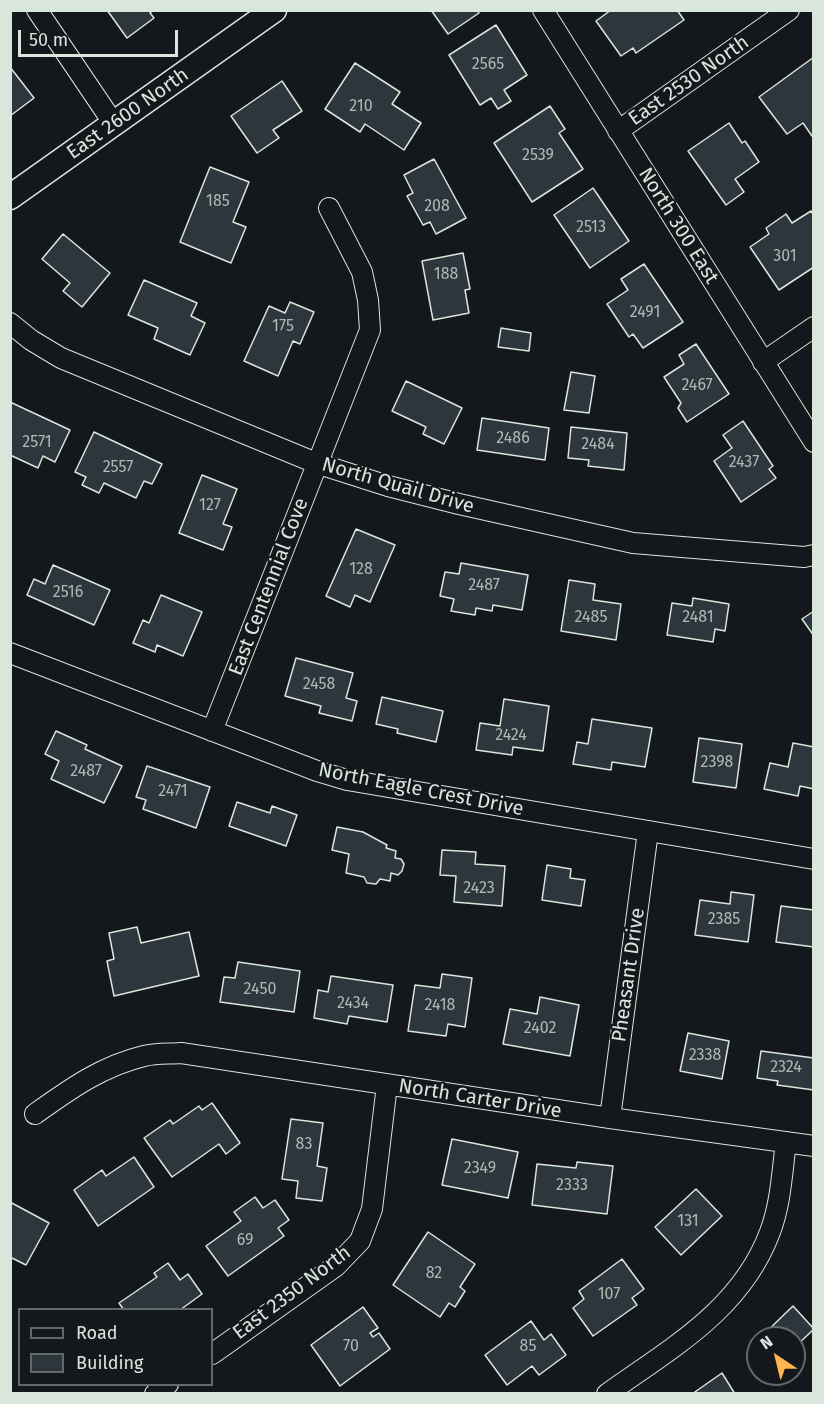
<!DOCTYPE html>
<html>
<head>
<meta charset="utf-8">
<style>
  body { margin:0 }
  #map { position:relative; width:824px; height:1404px; overflow:hidden; background:#14181c; font-family:"Fira Sans",sans-serif }
  canvas { display:block }
  .frame { position:absolute; inset:0; border:12px solid #d8e6dc; pointer-events:none }
  .legend { position:absolute; left:18px; top:1308px; width:195px; height:78px; box-sizing:border-box; background:#14181c; border:2px solid #626a69; margin:0; padding:8px 10px; list-style:none; font-size:18px; color:#d8e6dc }
  .legend li { display:flex; align-items:center; gap:12px; height:30px }
  .legend b { width:30px; border:2px solid #626a69 }
  .north { position:absolute; left:746px; top:1326px; width:60px; height:60px; box-sizing:border-box; background:#14181c; border:2px solid #626a69; border-radius:50%; rotate:325deg; font-size:16px; font-weight:700; line-height:24px; text-align:center; color:#d8e6dc }
  .north::after { content:''; display:block; margin:auto; width:21px; height:27px; background:#ffb74d; clip-path:polygon(50% 0,100% 100%,50% 72%,0 100%) }
  .scale { position:absolute; left:18px; top:30px; width:160px; height:27px; box-sizing:border-box; border:3px solid #d8e6dc; border-top:0; padding-left:8px; font-size:18px; line-height:21px; white-space:nowrap; color:#d8e6dc; -webkit-text-stroke:4px #14181c; paint-order:stroke }
</style>
</head>
<body>
<div id="map">
<canvas width="824" height="1404"></canvas>
<div class="frame"></div>
<ul class="legend">
<li><b style="height:8px;background:#14181c"></b>Road</li>
<li><b style="height:16px;background:#2c363c"></b>Building</li>
</ul>
<div class="north">N</div>
<div class="scale">50 m</div>
</div>
<script>
const ctx = document.querySelector('canvas').getContext('2d');
ctx.lineJoin = 'round';
function fill(path, color) {
  ctx.fillStyle = color;
  ctx.fill(path, 'evenodd');
}
function stroke(path, color, width, dash) {
  ctx.strokeStyle = color;
  ctx.lineWidth = width;
  ctx.lineCap = dash ? 'butt' : 'round';
  ctx.setLineDash(dash || []);
  ctx.stroke(path);
}
function drawText(font, color, halo, rows, align = 'center') {
  ctx.font = font + ' "Fira Sans",sans-serif';
  ctx.lineWidth = 4.5;
  ctx.setLineDash([]);
  ctx.textBaseline = 'middle';
  ctx.strokeStyle = halo;
  ctx.fillStyle = color;
  for (const [text, x, y, turn = 0] of rows) {
    ctx.save();
    ctx.translate(x, y);
    ctx.rotate((+turn || 0) * Math.PI / 180);
    ctx.textAlign = isNaN(turn) ? turn : align;
    if (halo) ctx.strokeText(text, 0, 0);
    ctx.fillText(text, 0, 0);
    ctx.restore();
  }
}
const building = new Path2D(`
  M107 10H154L150 13 154 18 127 38Z
  M431 10H477L479 13 448 34Z
  M611 10H677L684 20 636 53 633 48 621 56 596 21Z
  M496 25 527 75 504 90 511 101 498 109 491 98 480 105 449 55Z
  M814 57V134L812 136 803 123 787 134 759 97Z
  M355 63 400 92 392 104 421 123 404 150 365 124 360 132 325 109Z
  M10 67 34 98 10 116Z
  M282 81 302 111 273 130 279 138 257 153 231 116Z
  M550 106 565 129 559 133 583 169 532 202 494 143Z
  M729 123 742 143 745 141 759 162 735 179 744 192 726 205 688 151Z
  M434 159 466 218 436 234 430 222 423 225 407 196 413 193 404 175Z
  M210 167 249 182 233 222 246 227 231 263 180 242Z
  M593 188 629 241 590 268 554 215Z
  M811 211 814 215V267L779 290 750 247 769 234 766 228 786 214 792 223Z
  M63 234 110 273 82 307 63 291 70 283 42 259Z
  M463 253 470 289 465 290 469 313 433 320 422 261Z
  M644 264 683 322 643 348 633 334 629 337 607 304 628 290 621 279Z
  M144 280 197 303 191 316 205 323 190 355 154 339 158 328 128 315Z
  M290 302 314 312 300 344 293 341 278 376 244 361 269 306 285 313Z
  M501 328 531 333 529 351 498 347Z
  M696 344 729 394 687 422 678 408 681 403 664 377 684 364 679 355Z
  M571 372 595 376 589 413 564 410Z
  M406 381 462 408 444 444 423 434 426 427 392 411Z
  M10 402 70 430 55 462 43 456 38 468 10 455Z
  M482 418 549 428 545 460 477 450Z
  M743 421 773 466 769 469 776 478 741 502 714 461 732 448 723 435Z
  M571 427 627 433 624 470 588 466 589 460 568 458Z
  M94 432 162 464 152 484 144 481 136 498 104 483 99 493 82 485 86 477 75 472Z
  M202 475 237 489 223 524 232 527 223 550 179 533Z
  M356 529 395 545 370 602 355 595 350 607 326 596Z
  M461 563 528 575 522 610 493 605 492 611 476 608 475 615 451 611 454 599 440 596 445 572 459 574Z
  M53 565 110 590 94 625 27 595 34 579 45 584Z
  M569 580 595 584 593 600 621 604 616 640 561 631Z
  M161 595 202 612 183 656 157 645 155 652 133 643 143 620 149 623Z
  M693 598 729 604 725 631 715 629 713 642 667 635 672 603 692 606Z
  M814 611V636L802 619Z
  M296 658 353 673 346 698 357 701 352 721 319 713 321 706 285 696Z
  M382 697 443 711 436 742 397 733 398 729 376 724Z
  M504 699 549 706 543 751 513 747 512 755 476 750 480 723 500 726Z
  M592 719 652 728 645 767 612 762 611 770 573 764 577 742 588 744Z
  M56 731 87 745 85 749 122 766 104 803 51 779 59 761 45 754Z
  M699 738 742 744 736 788 693 782Z
  M793 743 814 747V789L800 786 798 796 764 789 770 763 788 767Z
  M147 766 210 787 196 828 143 809 146 800 136 797Z
  M237 802 270 813 272 806 297 815 286 846 229 826Z
  M337 827 363 832 387 845 386 848 396 851 395 858 401 859 404 864 402 871 398 875 391 873 390 881 380 879 376 884 367 883 364 877 346 873 349 854 332 850Z
  M442 850 476 852 475 864 505 866 502 906 454 902 456 876 440 875Z
  M547 865 571 869 570 878 585 880 581 906 542 900Z
  M731 892 754 895 748 942 695 935 700 900 730 904Z
  M781 906 814 910V947L776 942Z
  M137 927 141 943 189 932 199 976 114 996 107 961 114 959 109 933Z
  M238 962 300 971 294 1012 220 1002 224 977 235 978Z
  M442 974 472 978 465 1027 448 1024 446 1036 408 1031 415 985 440 988Z
  M331 976 393 985 387 1022 349 1016 347 1024 314 1018 318 990 328 992Z
  M540 997 579 1005 570 1056 503 1044 510 1009 537 1014Z
  M688 1033 729 1041 722 1079 680 1071Z
  M761 1051 814 1058V1090L777 1085 778 1081 757 1078Z
  M212 1103 240 1143 226 1154 219 1144 172 1177 144 1138 170 1120 173 1124 199 1106 202 1110Z
  M291 1119 323 1123 317 1166 327 1168 322 1201 296 1198 298 1181 282 1179Z
  M452 1139 518 1152 508 1198 442 1185Z
  M134 1157 154 1187 98 1226 74 1190 102 1170 106 1176Z
  M577 1162 613 1166 607 1214 532 1205 537 1164 576 1168Z
  M696 1189 722 1216 681 1255 655 1227Z
  M255 1197 263 1208 275 1200 289 1220 278 1228 284 1236 228 1276 206 1246 241 1221 234 1212Z
  M10 1202 49 1223 26 1265 10 1257Z
  M428 1232 475 1264 460 1287 465 1291 455 1307 449 1303 440 1317 393 1285Z
  M622 1259 644 1289 632 1298 637 1305 593 1336 573 1308 584 1299 579 1291Z
  M168 1263 180 1280 188 1274 202 1294 180 1310H124L119 1303 157 1277 154 1273Z
  M793 1306 814 1329 794 1348V1338H764L762 1336Z
  M363 1307 378 1328 370 1333 373 1337 379 1333 390 1349 340 1386 311 1345Z
  M531 1321 544 1340 551 1334 566 1355 539 1375 532 1366 507 1385 485 1355Z
  M758 1346V1359L752 1353Z
  M722 1373 735 1394H692Z`);
const minor = new Path2D(`
  M37 10 114 124
  M543 10 814 442
  M618 131 789 10
  M10 323 31 340 61 358 316 463 388 486 459 504 633 543 804 557 814 555
  M763 362 814 327
  M10 653 317 771 347 780 814 859
  M212 731 370 330 368 300 362 272 329 208
  M35 1114C70 1089 102 1066 144 1056 156 1053 169 1054 181 1053L610 1118 814 1146
  M610 1118 648 831
  M212 1354 336 1266 360 1241 372 1209 387 1085
  M155 1394 168 1384
  M607 1394C671 1348 741 1310 770 1232 781 1203 782 1172 786 1142`);
const tertiary = new Path2D(`
  M10 197 274 10`);
const numberNames = [
  ["2565",488,65],
  ["210",361,107],
  ["2539",538,156],
  ["185",218,202],
  ["208",437,207],
  ["2513",591,228],
  ["301",785,257],
  ["188",446,275],
  ["2491",645,313],
  ["175",283,327],
  ["2467",697,386],
  ["2486",513,439],
  ["2571",37,443],
  ["2484",598,445],
  ["2437",744,463],
  ["2557",118,468],
  ["127",210,506],
  ["128",361,570],
  ["2487",484,586],
  ["2516",68,593],
  ["2485",591,618],
  ["2481",698,618],
  ["2458",319,685],
  ["2424",511,736],
  ["2398",717,763],
  ["2487",86,772],
  ["2471",173,792],
  ["2423",479,889],
  ["2385",724,920],
  ["2450",260,990],
  ["2434",353,1004],
  ["2418",440,1006],
  ["2402",540,1029],
  ["2338",705,1056],
  ["2324",786,1068],
  ["83",304,1145],
  ["2349",480,1169],
  ["2333",572,1186],
  ["131",688,1222],
  ["69",245,1241],
  ["82",434,1274],
  ["107",609,1295],
  ["70",351,1347],
  ["85",528,1347]
];
const streetNames = [
  ["East 2530 North",689,81,-35],
  ["East 2600 North",128,114,-35],
  ["North 300 East",678,226,58],
  ["North Quail Drive",398,486,16],
  ["East Centennial Cove",269,587,-69],
  ["North Eagle Crest Drive",421,790,11],
  ["Pheasant Drive",629,975,-82],
  ["North Carter Drive",480,1099,9],
  ["East 2350 North",292,1293,-37]
];
fill(building, '#2c363c');
stroke(building, '#d8e6dc', 1.5);
stroke(minor, '#d8e6dc', 22);
stroke(tertiary, '#d8e6dc', 27);
stroke(minor, '#14181c', 20);
stroke(tertiary, '#14181c', 24);
drawText('16px', '#adbab4', null, numberNames);
drawText('20px', '#d8e6dc', '#14181c', streetNames);
</script>
</body>
</html>
